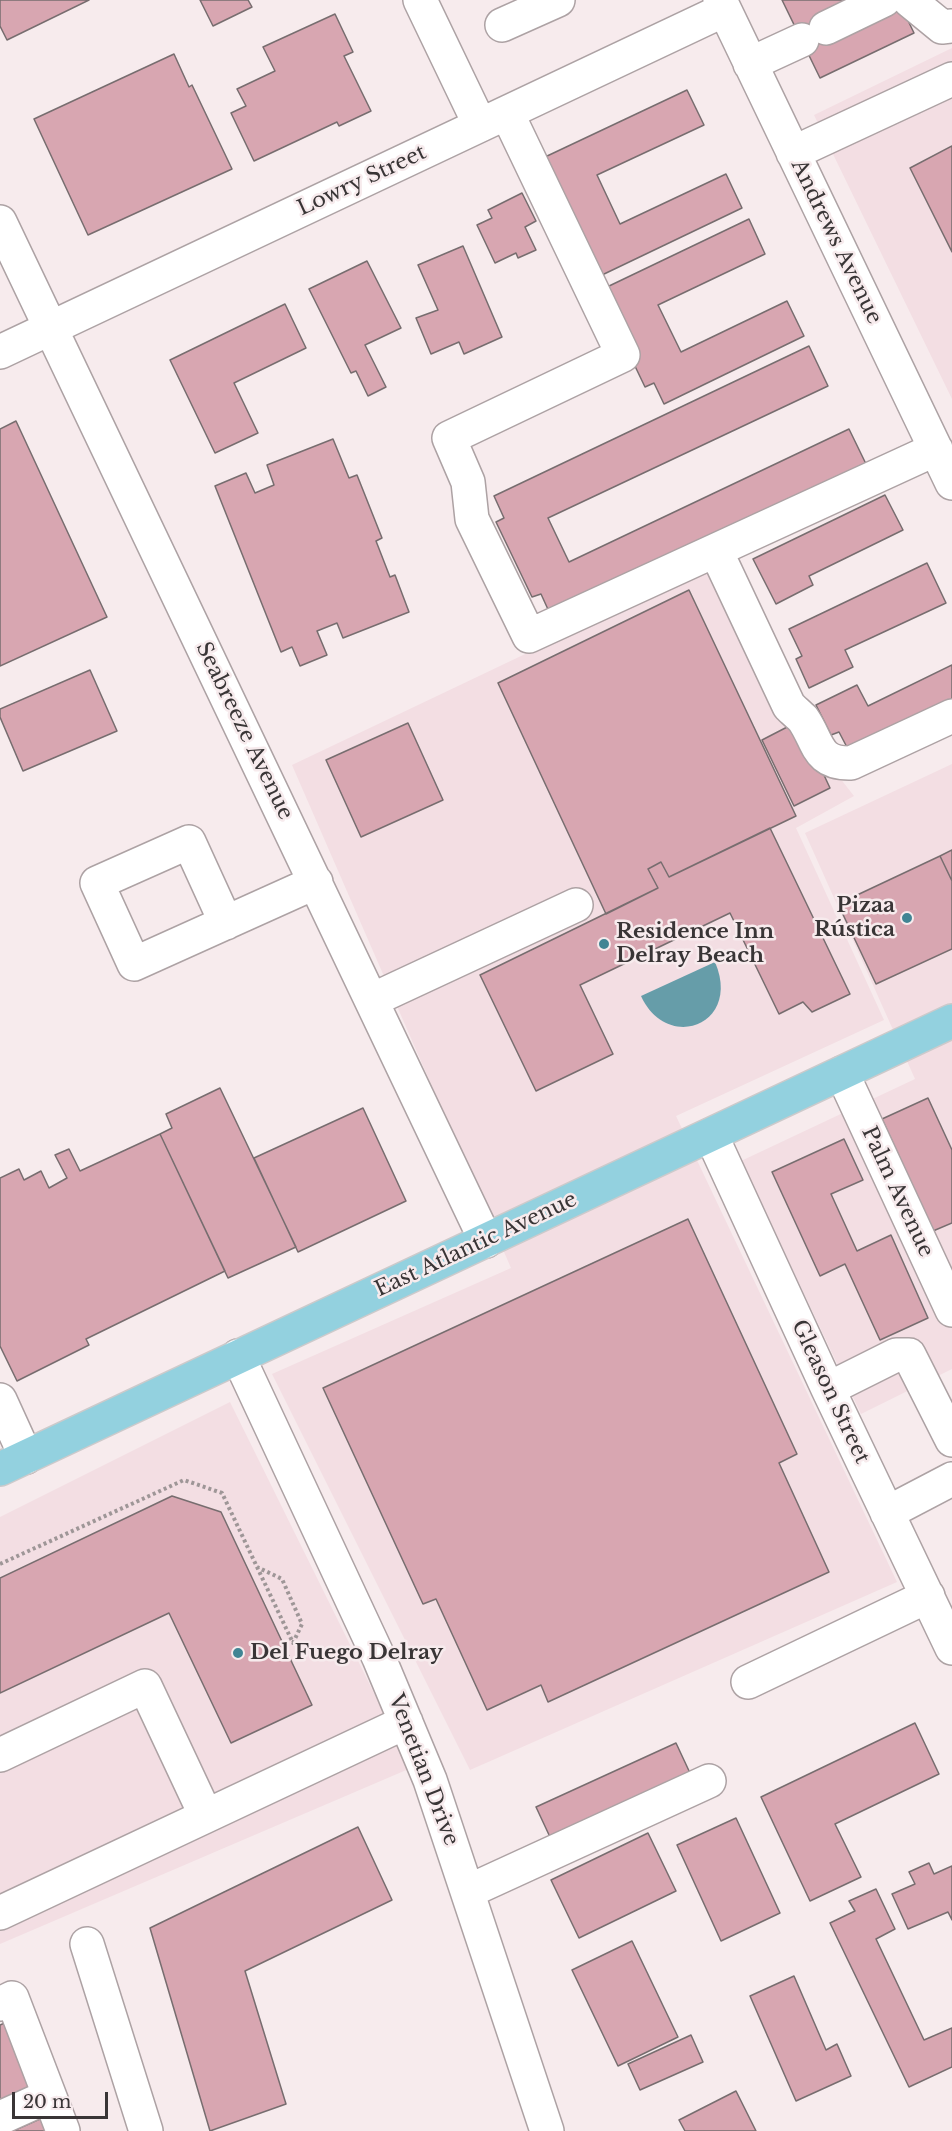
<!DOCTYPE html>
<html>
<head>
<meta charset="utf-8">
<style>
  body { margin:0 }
  #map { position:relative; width:952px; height:2131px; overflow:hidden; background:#f7ebed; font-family:"Libre Baskerville",serif }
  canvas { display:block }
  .scale { position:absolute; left:12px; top:2092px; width:96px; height:27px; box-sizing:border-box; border:3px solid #393536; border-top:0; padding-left:8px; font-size:18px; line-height:21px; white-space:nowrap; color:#393536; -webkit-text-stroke:4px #f7ebed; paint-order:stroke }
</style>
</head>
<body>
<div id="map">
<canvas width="952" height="2131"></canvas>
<div class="scale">20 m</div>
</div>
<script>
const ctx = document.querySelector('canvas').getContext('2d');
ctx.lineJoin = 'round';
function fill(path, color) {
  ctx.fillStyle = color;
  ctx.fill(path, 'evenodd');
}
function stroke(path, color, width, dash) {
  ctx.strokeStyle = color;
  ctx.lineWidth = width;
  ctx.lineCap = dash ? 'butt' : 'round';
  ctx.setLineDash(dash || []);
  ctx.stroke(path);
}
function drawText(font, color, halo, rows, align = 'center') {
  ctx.font = font + ' "Libre Baskerville",serif';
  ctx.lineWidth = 5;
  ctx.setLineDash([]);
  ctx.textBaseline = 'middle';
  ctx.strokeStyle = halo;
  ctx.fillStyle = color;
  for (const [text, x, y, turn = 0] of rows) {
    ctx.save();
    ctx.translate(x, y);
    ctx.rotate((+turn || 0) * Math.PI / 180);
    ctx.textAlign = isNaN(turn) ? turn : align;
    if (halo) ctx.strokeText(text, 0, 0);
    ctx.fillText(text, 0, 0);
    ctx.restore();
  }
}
const built = new Path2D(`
  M952 48V399L814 115Z
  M708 567 800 727 854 796 796 828 884 1020 676 1116 897 1582 470 1770 272 1374 511 1268 292 765Z
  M952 764V1369L861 1414 741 1161 915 1079 805 833Z
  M230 1402 411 1768 0 1944V1517Z`);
const water = new Path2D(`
  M715 962C742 1025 667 1053 641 996Z`);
const building = new Path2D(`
  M0 0H89L7 40 0 26Z
  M200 0H248L252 7 213 26Z
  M782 0H854L833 41 902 8 914 33 820 78Z
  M335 14 353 52 344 56 371 111 339 126 337 122 254 161 231 113 246 106 237 89 275 71 263 47Z
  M174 54 189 87 192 85 232 169 88 235 34 119Z
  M687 90 704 125 597 175 620 224 726 174 742 208 602 275 545 157Z
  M952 146V252L910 168Z
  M522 193 536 221 525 227 536 250 518 258 516 253 495 263 477 225 492 218 488 210Z
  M749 219 765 254 658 305 681 352 787 301 804 336 664 404 654 383 645 387 609 312 607 287Z
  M463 246 502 337 464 354 459 342 431 354 416 318 438 310 418 265Z
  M367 261 401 328 365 345 386 387 368 396 356 371 351 373 309 289Z
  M285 304 306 348 234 383 258 433 215 453 170 360Z
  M809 346 828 386 548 518 569 562 849 429 867 466 551 616 541 594 532 597 496 522 504 518 494 496Z
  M16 421 107 617 0 666V429Z
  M333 439 349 478 357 475 382 538 376 541 390 577 395 575 409 612 343 638 337 623 317 631 327 655 300 666 292 647 281 652 215 486 246 473 255 493 274 485 267 465Z
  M885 495 903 530 809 576 813 585 776 604 753 559Z
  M927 563 946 603 845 650 853 667 809 688 796 659 802 656 789 629Z
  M689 590 796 816 669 877 661 862 648 869 658 888 606 914 498 683Z
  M952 665V703L850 753 839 732 831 735 816 705 857 685 868 706Z
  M90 670 117 731 23 771 0 717V709Z
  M408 723 443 800 361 837 326 760Z
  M793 724 816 758 830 788 794 806 762 740Z
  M770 828 850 994 812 1012 803 1002 779 1014 730 913 580 985 613 1054 536 1091 480 975 658 888 648 869 661 862 669 877Z
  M952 850V881L940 856Z
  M940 856 952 881V949L876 984 838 904Z
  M220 1088 296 1247 228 1278 160 1134 172 1128 166 1114Z
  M928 1098 952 1150V1223L933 1231 882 1119Z
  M363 1108 406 1201 298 1252 254 1158Z
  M160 1134 225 1271 86 1339 89 1345 17 1381 0 1346V1178L19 1169 24 1180 41 1171 49 1188 67 1178 55 1155 69 1149 80 1171Z
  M844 1139 863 1180 831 1194 857 1251 891 1235 928 1318 880 1340 845 1264 820 1276 772 1172Z
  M688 1219 797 1454 779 1463 829 1572 548 1702 541 1685 487 1710 436 1599 423 1604 323 1388Z
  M172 1496 221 1512 312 1705 231 1743 169 1613 0 1693V1578Z
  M915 1723 939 1774 835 1824 861 1877 810 1901 761 1797Z
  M676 1743 690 1773 550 1837 536 1807Z
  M736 1818 780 1913 721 1941 677 1845Z
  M358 1827 392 1900 245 1971 286 2104 210 2131 150 1928Z
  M648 1833 676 1891 579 1938 551 1880Z
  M929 1863 934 1874 952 1866V1920L948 1912 908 1929 892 1894 915 1884 909 1872Z
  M876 1889 895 1929 876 1939 924 2040 952 2028V2067L909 2087 830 1923 855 1911 849 1901Z
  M632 1941 678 2037 618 2066 572 1970Z
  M794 1976 826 2050 837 2044 851 2076 796 2101 750 1996Z
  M9 2021 38 2084 0 2101V2025Z
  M691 2035 703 2062 640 2090 628 2064Z
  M736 2091 756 2131H685L679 2120Z
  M42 2118 48 2131H13Z`);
const path = new Path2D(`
  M0 1564 184 1480 222 1493 293 1643 302 1624 282 1579 257 1567`);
const minor = new Path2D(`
  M420 0 480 125
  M720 0 952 483
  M909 0 942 27 952 26
  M502 25 558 0
  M826 28 884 0
  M750 64 802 40
  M507 113 623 355 449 438 468 482 472 519 529 636 936 449
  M793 153 952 79
  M0 222 486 1241
  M0 352 724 10
  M716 551 789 706C793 710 799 715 803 719 819 742 816 764 851 763L952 716
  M226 923 189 842 97 883 134 964 316 882
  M372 1000 576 905
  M842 1073 952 1310
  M711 1135 828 1389 952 1648
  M238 1356 379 1658 430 1780 547 2131
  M828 1389 896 1355H909L952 1440
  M0 1400 26 1457
  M887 1513 952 1479
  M748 1682 928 1596
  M0 1755 145 1686 206 1816
  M469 1891 709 1781
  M0 1913 406 1722
  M87 1944 146 2131
  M0 2004 12 1998 63 2131
  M0 2118 49 2096`);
const major = new Path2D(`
  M0 1469 952 1021`);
const markers = [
  [907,918,6,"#418594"],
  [604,944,6,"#418594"],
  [238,1653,6,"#418594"]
];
const streetNames = [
  ["Lowry Street",362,181,-25],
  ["Andrews Avenue",836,242,64],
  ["Seabreeze Avenue",244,731,64],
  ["Palm Avenue",897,1192,65],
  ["East Atlantic Avenue",476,1245,-25],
  ["Gleason Street",830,1392,65],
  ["Venetian Drive",423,1770,69]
];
const poiNames = [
  ["Pizaa",895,906,"right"],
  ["Rústica",895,930,"right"],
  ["Residence Inn",616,932],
  ["Delray Beach",616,956],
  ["Del Fuego Delray",250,1653]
];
fill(built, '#f3dee3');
fill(water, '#669da9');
fill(building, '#d8a6b1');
stroke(building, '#776d6f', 1.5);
stroke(minor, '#ada2a4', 36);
stroke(major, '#cccacb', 36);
stroke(path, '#9e9697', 4, [3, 3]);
stroke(minor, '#fff', 33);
stroke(major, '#93d1df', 33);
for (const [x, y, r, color] of markers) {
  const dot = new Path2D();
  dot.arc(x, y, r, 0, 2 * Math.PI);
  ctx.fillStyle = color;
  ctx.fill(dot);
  stroke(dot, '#f7ebed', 2);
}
drawText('21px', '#393536', '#f7ebed', streetNames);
drawText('bold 21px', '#393536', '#f7ebed', poiNames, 'left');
</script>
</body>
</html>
